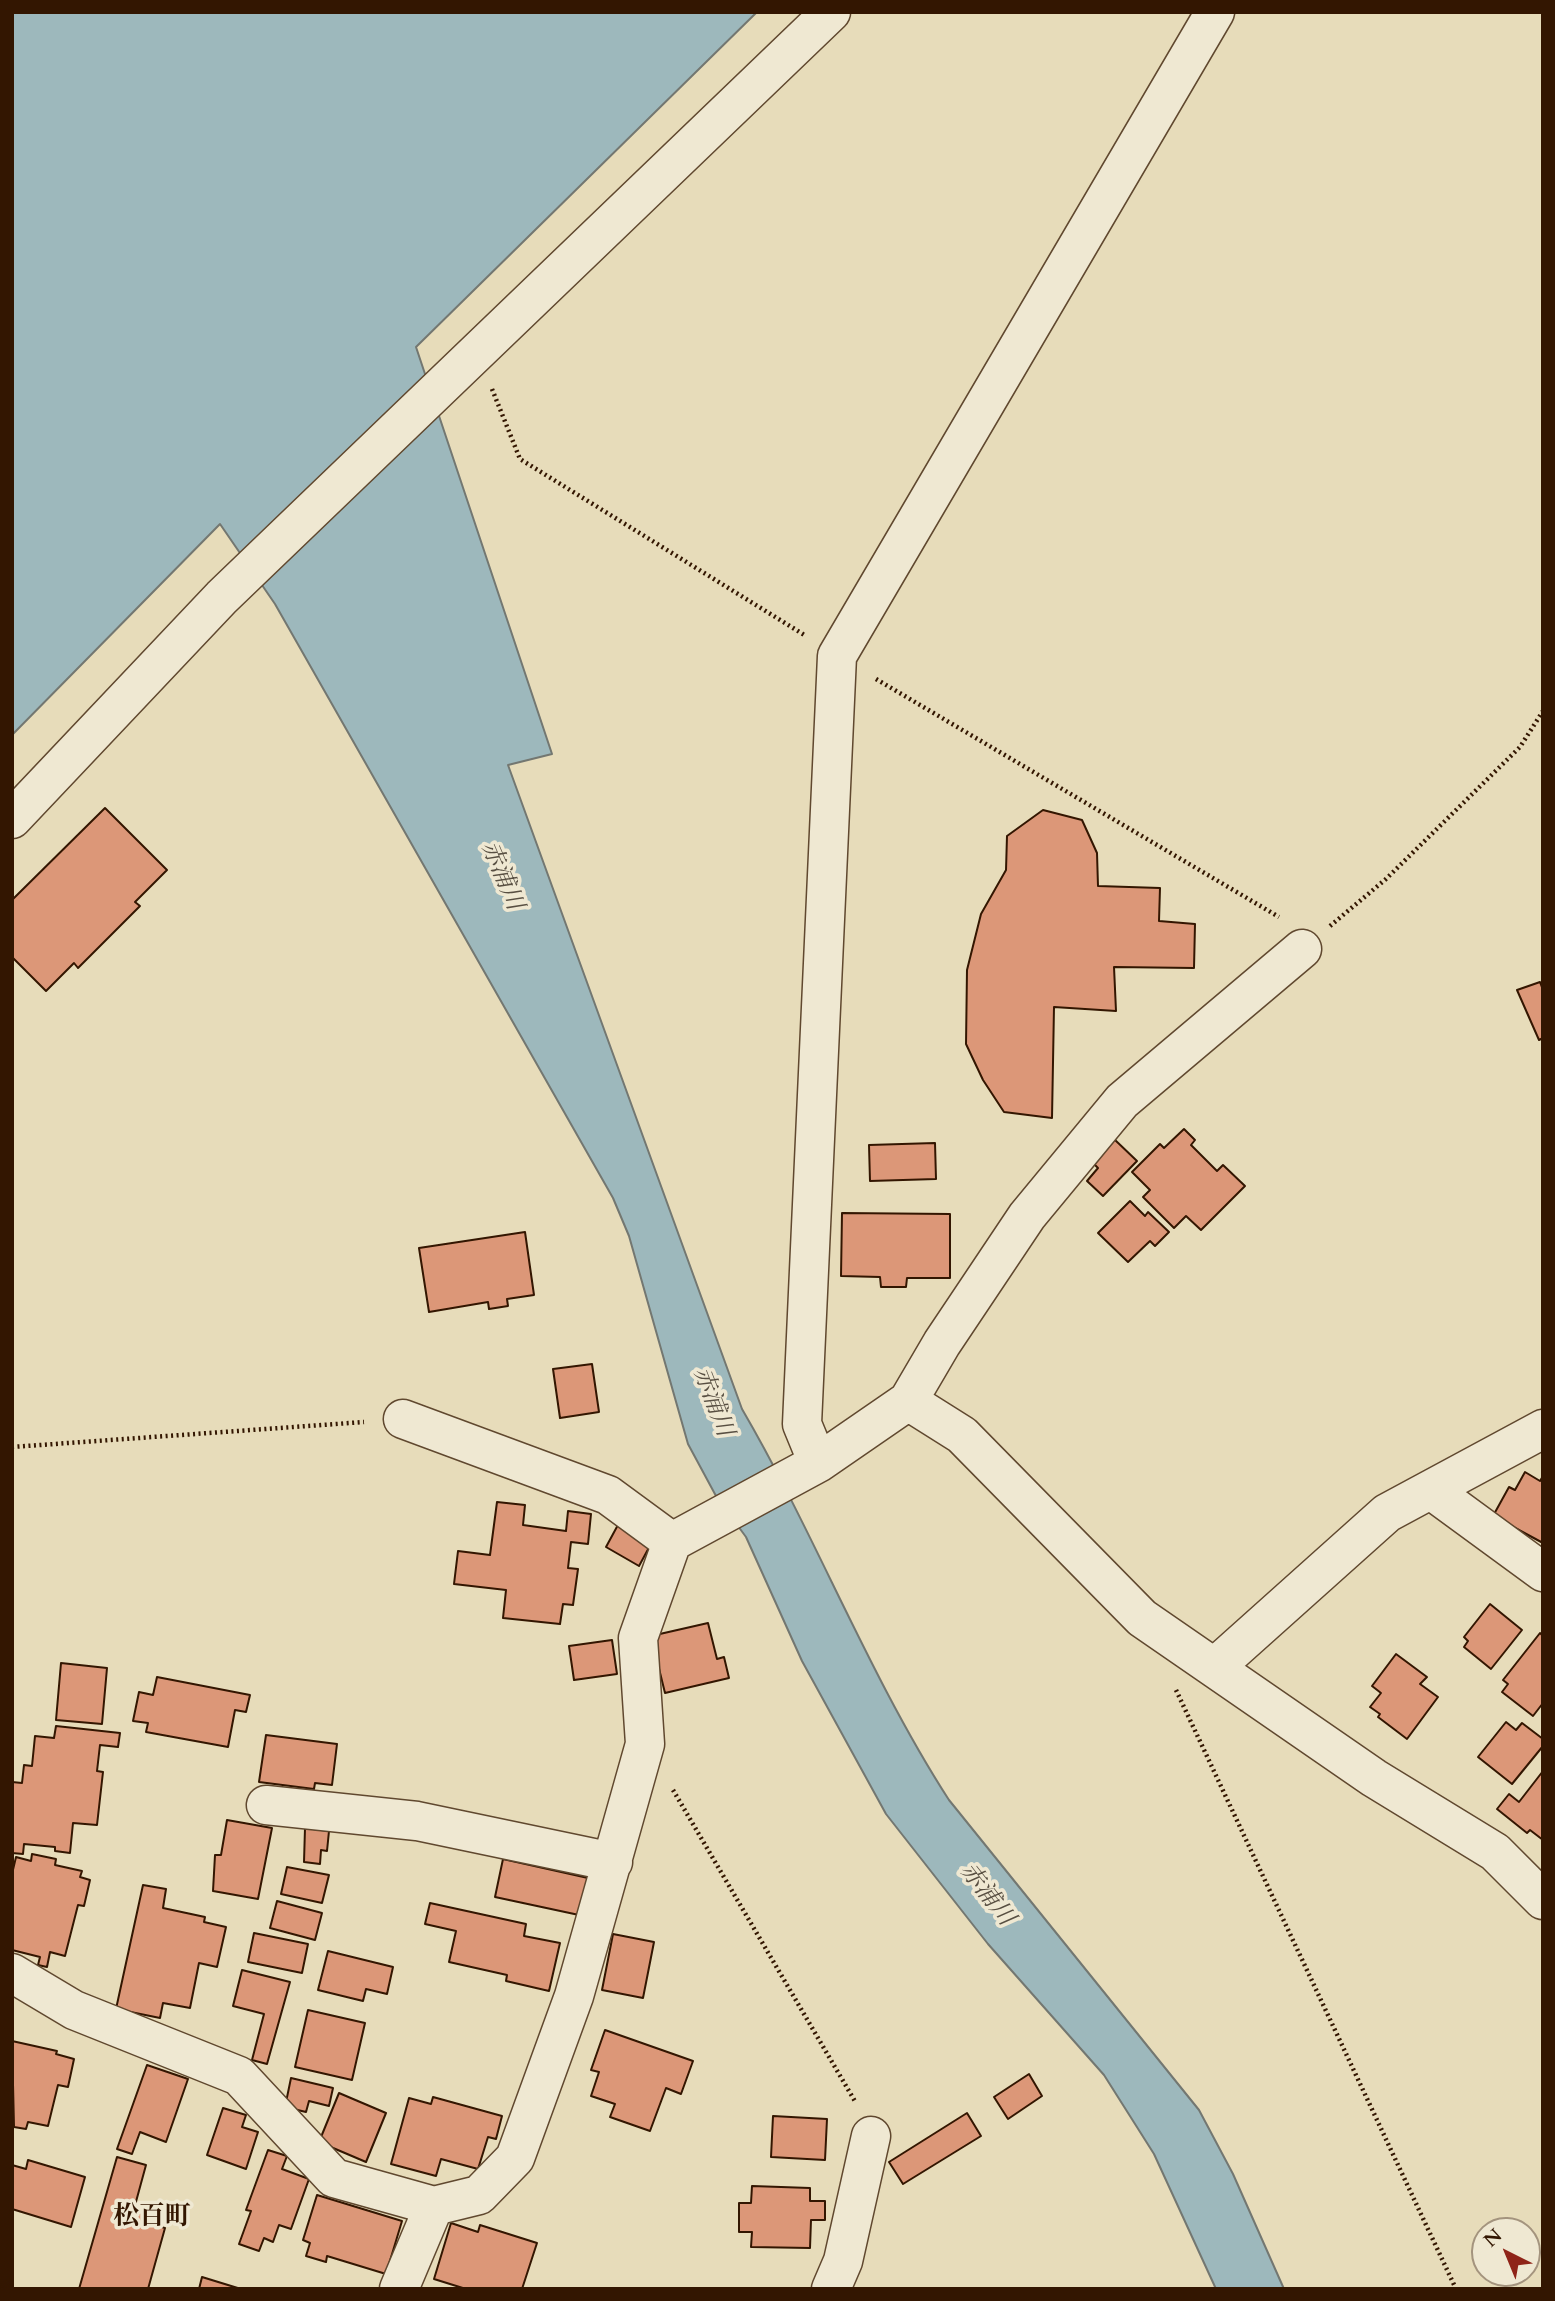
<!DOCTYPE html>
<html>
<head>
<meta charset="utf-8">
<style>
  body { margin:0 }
  #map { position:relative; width:1555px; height:2301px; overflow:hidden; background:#e7dcba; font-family:Cardo,serif }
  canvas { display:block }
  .frame { position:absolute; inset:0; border:14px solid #331601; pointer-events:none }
  .north { position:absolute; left:1471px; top:2217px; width:70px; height:70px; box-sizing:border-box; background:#efe8d2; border:2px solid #a4947e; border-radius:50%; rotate:317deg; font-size:19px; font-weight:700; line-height:28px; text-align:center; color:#331601 }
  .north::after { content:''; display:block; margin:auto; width:24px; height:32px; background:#8f2418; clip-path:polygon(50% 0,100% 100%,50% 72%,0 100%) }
</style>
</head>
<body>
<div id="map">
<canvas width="1555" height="2301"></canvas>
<div class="frame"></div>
<div class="north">N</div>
</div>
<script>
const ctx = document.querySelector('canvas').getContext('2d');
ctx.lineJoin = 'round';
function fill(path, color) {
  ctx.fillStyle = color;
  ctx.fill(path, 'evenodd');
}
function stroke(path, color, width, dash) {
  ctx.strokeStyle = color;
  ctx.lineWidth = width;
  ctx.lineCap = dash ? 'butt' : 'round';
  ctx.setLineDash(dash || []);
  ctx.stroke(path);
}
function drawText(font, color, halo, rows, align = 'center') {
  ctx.font = font + ' Cardo,"Noto Serif JP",serif';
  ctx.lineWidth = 7;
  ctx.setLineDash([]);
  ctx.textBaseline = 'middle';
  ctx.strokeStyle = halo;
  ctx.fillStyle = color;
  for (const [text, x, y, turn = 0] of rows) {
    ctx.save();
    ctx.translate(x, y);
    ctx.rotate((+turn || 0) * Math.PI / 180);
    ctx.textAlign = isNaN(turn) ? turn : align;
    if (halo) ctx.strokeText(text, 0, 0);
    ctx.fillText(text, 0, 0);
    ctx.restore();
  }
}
const water = new Path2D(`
  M12 12H757L416 347 552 754 508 765 742 1409C816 1536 869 1676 949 1800L1199 2110 1233 2174 1284 2289H1216L1154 2154 1104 2075 988 1944 886 1814 802 1661 746 1537 716 1496 688 1444 629 1236 613 1198 275 604 220 524 12 735Z`);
const building = new Path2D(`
  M105 808 167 870 135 902 140 906 78 968 74 963 46 991 12 957V900Z
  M1043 810 1082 820 1097 853 1098 886 1160 888 1159 921 1195 924 1194 968 1114 967 1116 1011 1054 1007 1052 1118 1004 1112 983 1080 966 1044 967 970 981 914 1006 870 1007 836Z
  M1540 982 1543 990V1038L1539 1040 1517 990Z
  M1184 1129 1195 1140 1191 1145 1217 1171 1223 1165 1245 1186 1201 1230 1186 1216 1174 1228 1143 1197 1150 1190 1132 1172 1160 1144 1164 1148Z
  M1114 1139 1137 1161 1103 1196 1087 1181 1098 1168 1092 1162Z
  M935 1143 936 1179 870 1181 869 1145Z
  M1130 1201 1145 1216 1148 1212 1169 1232 1155 1246 1150 1241 1128 1262 1098 1233Z
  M842 1213 950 1214V1278H907L906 1287H881L880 1277 841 1276Z
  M525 1232 534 1295 507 1299 508 1306 489 1309 488 1302 429 1312 419 1248Z
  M592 1364 599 1412 560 1418 553 1369Z
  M1525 1472 1540 1481 1543 1476V1543L1493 1516 1509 1487 1515 1490Z
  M497 1502 525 1505 523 1525 566 1531 568 1511 591 1514 588 1544 571 1542 568 1568 578 1569 573 1605 563 1604 560 1624 503 1618 506 1590 454 1584 458 1551 490 1555Z
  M619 1523 652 1542 639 1566 606 1547Z
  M1490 1604 1522 1630 1491 1669 1464 1647 1468 1641 1464 1637Z
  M708 1623 717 1659 724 1657 729 1678 665 1693 651 1636Z
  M1540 1633 1543 1636V1703L1533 1716 1502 1692 1508 1684 1503 1680Z
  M612 1640 617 1674 574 1680 569 1646Z
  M1396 1654 1427 1677 1420 1684 1438 1697 1407 1739 1378 1717 1380 1714 1370 1707 1381 1693 1372 1686Z
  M61 1663 107 1668 102 1724 56 1720Z
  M157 1677 250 1695 246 1712 235 1710 228 1747 146 1732 148 1723 133 1721 139 1692 153 1695Z
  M1506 1722 1516 1730 1522 1723 1543 1739V1746L1512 1784 1478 1757Z
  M56 1726 120 1733 118 1747 100 1745 97 1771 103 1772 97 1825 73 1823 70 1853 55 1851V1847L24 1844 23 1854 12 1853V1782L22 1783 24 1765 32 1766 35 1736 54 1738Z
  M266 1735 337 1744 332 1785 315 1783 314 1789 259 1782Z
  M1543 1771V1840L1530 1830 1527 1833 1497 1809 1509 1794 1519 1802Z
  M227 1820 272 1828 258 1899 213 1891 215 1855H221Z
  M305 1828 329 1831 327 1851 321 1850 320 1864 304 1862Z
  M32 1854 56 1859 55 1865 82 1871 80 1877 90 1880 84 1906 78 1905 65 1956 50 1952 47 1967 38 1965 40 1957 12 1950V1874L16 1857 31 1861Z
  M503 1859 588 1878 579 1915 495 1897Z
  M287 1867 329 1875 322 1903 281 1894Z
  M143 1885 166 1889 163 1908 205 1917 204 1922 226 1927 217 1967 199 1963 190 2008 163 2003 160 2018 116 2009Z
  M277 1901 322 1913 315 1940 270 1928Z
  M430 1903 526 1924 524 1936 560 1943 549 1991 506 1981 507 1975 449 1962 456 1931 425 1924Z
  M254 1933 308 1944 302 1973 248 1962Z
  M613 1934 654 1942 643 1998 602 1990Z
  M328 1951 393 1967 387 1994 366 1989 363 2001 318 1990Z
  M242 1970 290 1982 267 2064 252 2060 264 2014 233 2006Z
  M308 2010 365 2023 352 2080 295 2067Z
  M605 2030 693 2061 681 2094 666 2088 650 2131 610 2117 615 2104 591 2096 599 2072 591 2070Z
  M12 2041 57 2051 56 2054 74 2059 68 2087 58 2085 48 2126 28 2122 26 2129 14 2127Z
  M147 2065 188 2079 166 2142 140 2132 132 2154 117 2149Z
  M1029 2074 1042 2096 1008 2119 994 2097Z
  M291 2078 333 2088 329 2106 309 2101 306 2112 285 2107Z
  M339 2093 386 2113 366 2162 319 2142Z
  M433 2097 502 2116 496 2139 488 2137 478 2169 441 2159 436 2176 391 2164 409 2098 431 2104Z
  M223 2108 246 2115 242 2127 258 2132 246 2169 207 2155Z
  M967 2113 981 2136 903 2184 889 2162Z
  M773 2116 827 2119 825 2160 771 2157Z
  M268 2150 287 2156 282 2169 309 2179 291 2229 279 2225 273 2242 264 2238 259 2251 239 2244 251 2211 246 2210Z
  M117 2157 146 2165 134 2209 149 2213 146 2222 165 2228 148 2289H79Z
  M28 2160 85 2177 71 2227 12 2209V2165L26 2169Z
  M752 2186 810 2188V2201H825V2220H811L810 2248 751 2247 752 2232H739V2203H751Z
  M317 2195 402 2221 386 2274 327 2256 326 2262 306 2256 310 2243 303 2240Z
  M451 2223 478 2232 480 2225 537 2243 522 2289H466L434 2279Z
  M202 2277 241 2289H199Z`);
const path = new Path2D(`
  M492 389 520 459 806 636
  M876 679 1279 917
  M1330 926 1386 879 1520 747 1543 711
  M12 1447 364 1422
  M1176 1690 1456 2289
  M673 1790 856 2103`);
const minor = new Path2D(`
  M908 1401 962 1435 1142 1618 1374 1778 1495 1852 1543 1900
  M403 1419 608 1495 672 1542
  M818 1463 802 1424 837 656 1215 12
  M1431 1490 1543 1572
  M1215 1667 1387 1513 1543 1429
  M266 1805 417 1821 613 1862
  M12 1973 74 2010 239 2076 334 2178 434 2206 479 2195 515 2158 574 1996 645 1744 638 1638 672 1542 818 1463 908 1401 942 1343 1027 1216 1122 1101 1302 949
  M399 2289 434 2206
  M831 2289 843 2261 871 2136`);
const tertiary = new Path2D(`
  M12 819 222 597 831 12`);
const waterNames = [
  ["赤浦川",501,876,67],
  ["赤浦川",712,1402,69],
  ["赤浦川",986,1895,52]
];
const quarterNames = [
  ["松百町",152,2218]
];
fill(water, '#9db8bc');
stroke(water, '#737771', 2);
fill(building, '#dc9778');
stroke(building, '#331601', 2);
stroke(minor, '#60482f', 41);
stroke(tertiary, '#60482f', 41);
stroke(path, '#331601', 4.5, [2, 3.5]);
stroke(minor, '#efe8d2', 38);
stroke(tertiary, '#efe8d2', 38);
drawText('italic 24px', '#584f42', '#efe8d2', waterNames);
drawText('bold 26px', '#331601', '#efe8d2', quarterNames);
</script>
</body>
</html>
